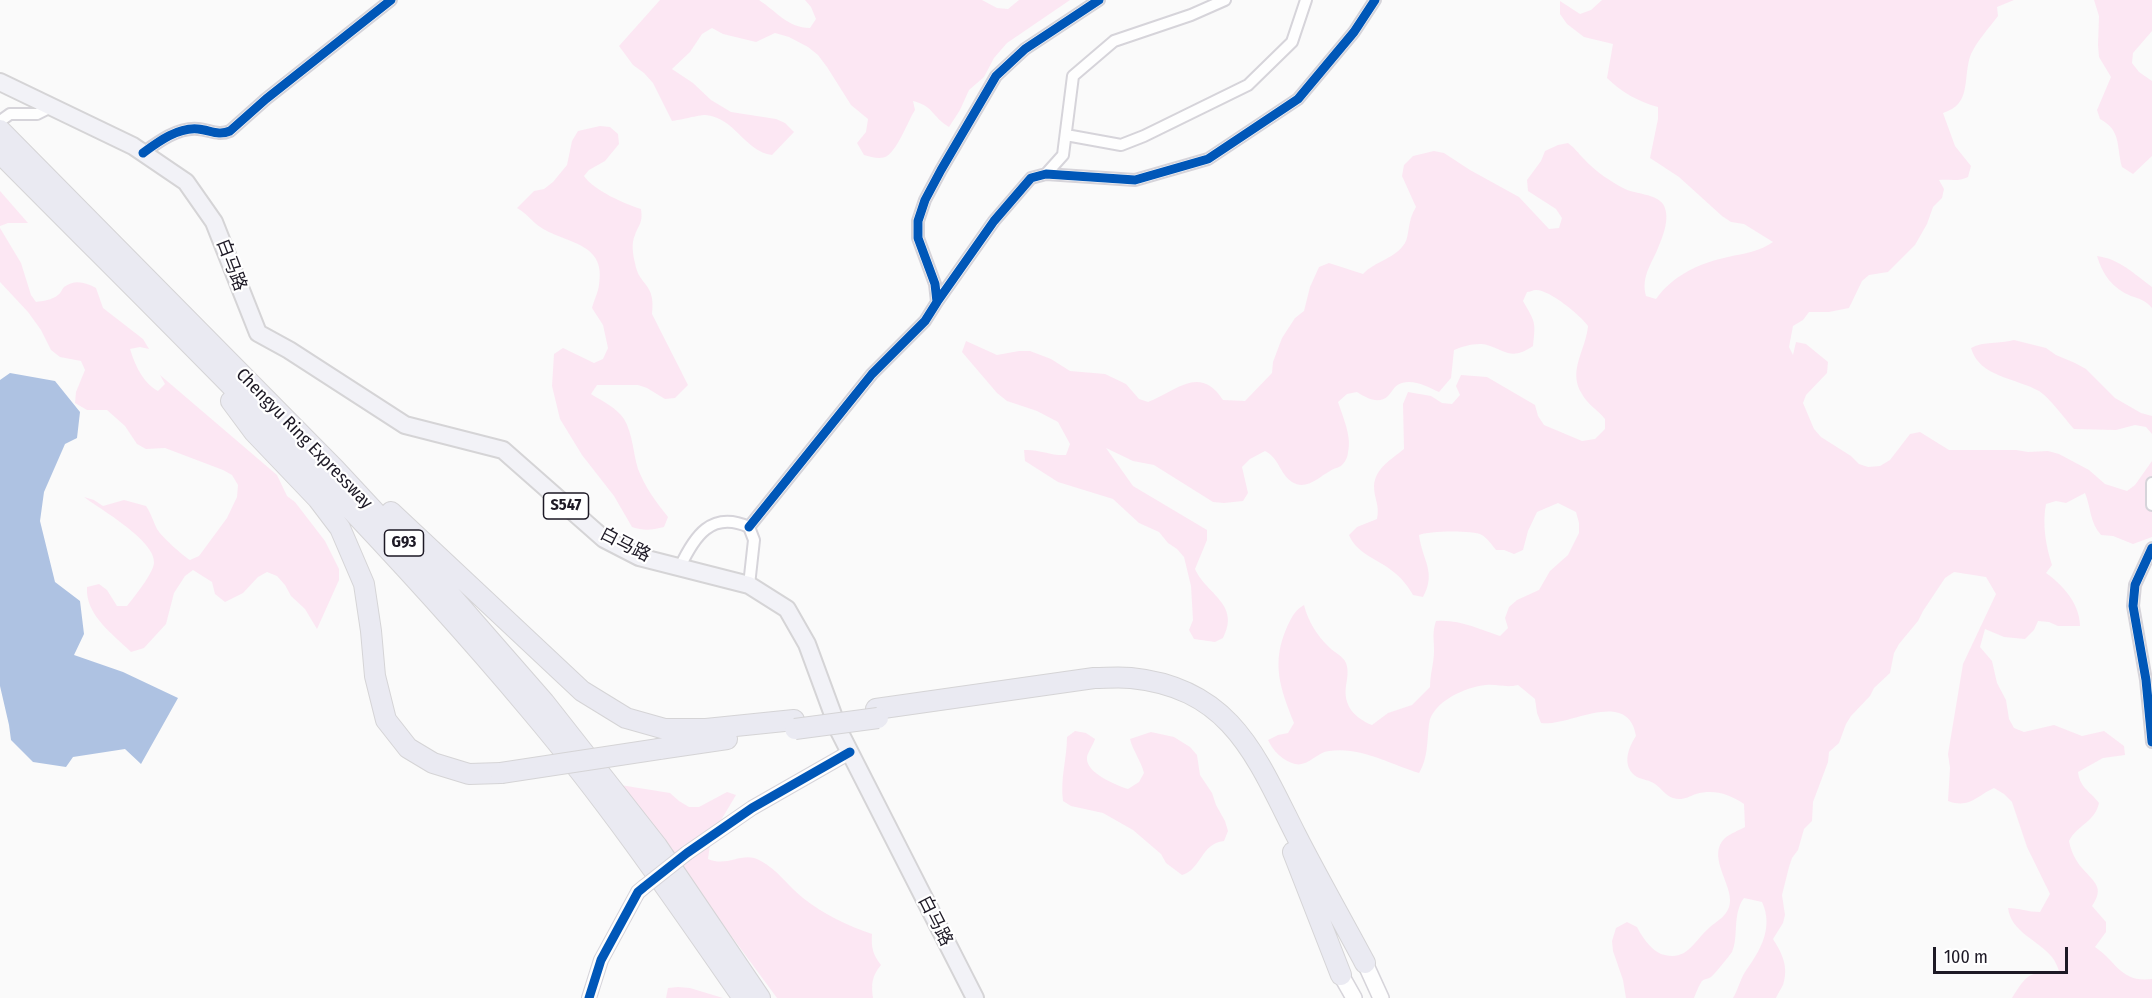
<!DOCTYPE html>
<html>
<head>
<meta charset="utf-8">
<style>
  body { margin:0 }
  #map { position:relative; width:2152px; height:998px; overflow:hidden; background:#fafafa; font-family:"Fira Sans Condensed",sans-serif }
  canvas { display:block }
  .scale { position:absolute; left:1933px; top:947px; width:135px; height:27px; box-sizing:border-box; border:3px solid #1d1925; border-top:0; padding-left:8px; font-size:18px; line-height:21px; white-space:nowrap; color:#1d1925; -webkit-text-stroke:4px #fff; paint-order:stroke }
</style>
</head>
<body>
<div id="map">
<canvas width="2152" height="998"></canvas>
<div class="scale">100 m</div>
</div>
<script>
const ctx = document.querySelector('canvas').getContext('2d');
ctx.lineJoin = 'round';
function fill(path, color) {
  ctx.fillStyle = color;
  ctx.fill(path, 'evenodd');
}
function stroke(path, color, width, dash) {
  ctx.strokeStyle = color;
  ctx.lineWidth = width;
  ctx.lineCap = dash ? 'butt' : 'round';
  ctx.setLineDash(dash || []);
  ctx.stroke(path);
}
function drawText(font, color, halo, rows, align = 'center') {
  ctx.font = font + ' "Fira Sans Condensed","Noto Sans SC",sans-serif';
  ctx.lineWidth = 4.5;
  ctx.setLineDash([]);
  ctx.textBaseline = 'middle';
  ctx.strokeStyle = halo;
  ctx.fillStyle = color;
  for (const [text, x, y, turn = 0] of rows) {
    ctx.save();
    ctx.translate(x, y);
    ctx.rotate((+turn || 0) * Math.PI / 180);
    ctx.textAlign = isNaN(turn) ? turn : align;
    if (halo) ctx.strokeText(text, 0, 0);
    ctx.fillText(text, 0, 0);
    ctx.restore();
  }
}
const green = new Path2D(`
  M660 0H759C776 11 788 28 810 28L816 19 811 7 805 0H982L997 8 1008 9 1019 0H1070L1007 43 994 58 984 77 969 90 960 110 949 127C932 117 934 106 913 101L915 110C908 121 898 149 887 156 881 160 871 157 864 155L857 143 866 132 868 119 851 105 827 67 818 55 808 47 789 37 775 33 756 42 723 34 712 28 702 34 690 52 672 69 693 83 711 100 731 112 776 119 785 123 794 132 772 155C745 152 735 117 705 115 699 115 680 120 672 121L653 83 644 73 633 65 619 46Z
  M1602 0H2014L1997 7 1998 16C1989 28 1977 41 1971 54 1962 77 1973 104 1943 113L1955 146 1971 166 1968 177C1958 182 1950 179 1939 180L1944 189 1942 198 1933 207 1927 224 1915 245 1888 272 1869 275 1862 281 1849 308 1829 312H1809L1803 320 1793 326 1789 347 1793 355 1796 342 1806 344 1828 362 1827 373 1806 395 1803 403 1814 429 1821 437 1851 456 1859 464 1868 467 1880 466 1890 460 1910 434 1920 432 1949 450H2016L2028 452 2048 451 2059 454 2089 470 2105 484 2127 491 2135 485 2152 461V537L2133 544 2113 536 2101 535C2090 523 2091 508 2085 493L2066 503 2056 501 2046 504C2042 525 2046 546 2052 565L2046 573C2063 585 2080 604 2080 626H2058L2049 622 2038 621 2034 630 2025 639 2004 637 1985 629 1980 647 1992 661 1997 683 2006 700 2009 719 2014 728 2024 732 2054 725 2082 736 2104 731 2124 746 2125 755 2103 758 2078 772C2080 788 2090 791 2099 803 2095 822 2077 825 2069 841 2071 851 2075 860 2082 868 2094 882 2105 887 2092 906L2106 922V932L2095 947C2117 962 2121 983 2152 979V998H2012C2029 971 2030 972 2060 974 2058 968 2056 962 2052 957 2038 940 2011 932 2008 908 2019 908 2028 912 2040 912L2050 894 2027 847 2012 802 2004 794 1994 788C1976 796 1970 809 1948 801L1950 768 1948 754 1963 664 1996 594 1986 577 1954 572 1945 578 1923 611 1918 621 1899 644 1894 653 1890 673 1874 688 1870 696 1851 716 1846 724 1839 743 1829 752 1828 762 1813 802 1812 821 1804 829 1798 850 1792 858 1789 867 1782 895 1785 915 1783 923 1773 939C1782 953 1789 967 1783 985 1781 989 1778 993 1776 998H1733C1738 990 1740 980 1745 972 1760 951 1774 928 1762 902L1744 898C1732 914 1739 937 1732 952 1730 955 1714 975 1711 977 1708 979 1704 979 1702 981 1699 985 1696 993 1694 998H1626L1623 980 1613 951 1612 941 1616 928 1627 922 1637 927C1642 937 1653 953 1665 955 1687 961 1695 940 1709 928 1718 920 1730 915 1730 900 1730 881 1707 855 1725 838 1730 834 1739 830 1745 827L1744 804C1729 794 1714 789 1696 794 1688 797 1682 801 1673 798 1666 796 1661 788 1655 784 1650 780 1643 780 1637 777 1621 767 1628 748 1636 736 1628 687 1569 727 1541 723L1537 713 1535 699 1518 685C1506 688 1498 684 1486 685 1465 687 1432 702 1429 724 1427 741 1428 759 1419 773 1390 764 1360 746 1329 751 1317 752 1308 767 1295 764 1283 761 1273 751 1268 740L1278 735 1288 733 1294 723C1280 688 1271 663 1287 627 1292 617 1294 611 1304 605 1308 621 1317 636 1330 648 1335 653 1343 656 1346 663 1349 671 1347 679 1346 686 1343 706 1355 718 1372 725L1388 713 1412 705 1430 687C1430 674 1434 663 1434 651 1434 639 1432 632 1436 621 1459 619 1479 629 1500 636L1508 628 1505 618 1509 607 1517 600 1539 590 1550 571 1568 555 1579 533V523L1576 512 1558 503 1537 512 1528 531 1523 550 1514 554 1504 550H1496C1492 545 1487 538 1482 535 1472 530 1428 531 1419 535 1422 560 1437 572 1423 597L1413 595C1407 585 1401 577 1391 570 1376 558 1357 554 1349 535L1357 527 1377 519C1380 505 1374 499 1374 486 1375 468 1392 459 1404 449L1403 404 1408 392 1431 396 1442 403 1452 404 1460 395 1456 386 1461 375 1487 377 1535 405 1538 416 1544 425 1582 441 1595 439 1605 429V419C1598 410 1587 404 1582 394 1567 371 1586 350 1588 326 1580 315 1550 290 1536 290 1533 290 1530 292 1527 292L1523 301C1535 322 1536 321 1533 346 1512 360 1508 352 1487 345 1478 342 1463 346 1454 350L1451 378 1439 392C1428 387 1414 379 1402 383 1394 385 1393 391 1388 396 1379 405 1366 398 1357 392L1347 394 1338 402C1343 417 1352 437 1348 452 1348 457 1345 462 1342 465 1339 468 1334 468 1330 471 1319 477 1306 491 1292 482 1279 473 1280 459 1265 451L1250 459 1242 467 1248 493 1243 501 1224 503 1213 502 1154 465 1133 461 1106 448 1133 486 1207 530V540L1195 569C1206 594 1241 604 1223 638L1215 642 1194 639 1189 630 1193 620 1191 586 1184 557 1177 549 1168 543 1159 532 1139 523 1113 499 1058 482 1025 461 1024 450C1039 449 1051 456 1066 455L1070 444 1058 422 1037 411 1007 401 997 393 962 352 966 341 997 355 1019 351H1030L1051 359 1070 371 1105 374 1126 384 1139 399 1148 402C1176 391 1200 364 1223 400L1245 401 1272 373 1273 362 1282 338 1295 318 1304 311 1310 287 1319 267 1329 263 1363 274C1375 261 1395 259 1405 243 1410 234 1407 221 1416 207L1402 176 1404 165 1413 156 1434 151 1444 153 1470 170 1519 197 1549 229 1559 228 1562 218 1556 209 1528 191 1527 180 1541 161 1545 151 1558 145 1568 143C1575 148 1578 153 1584 159 1595 171 1611 182 1625 189 1636 194 1656 194 1663 204 1671 217 1663 236 1658 248 1651 265 1641 277 1646 296L1656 299C1673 275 1700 263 1728 257 1745 253 1759 252 1773 242L1744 224 1731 222 1722 216 1679 177 1650 158 1658 119V107C1639 102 1621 92 1607 78L1613 44 1584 37 1567 24 1560 14V1L1580 14 1591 10Z
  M2094 0H2152V31L2133 53 2132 63 2139 72 2152 81V156L2133 174 2122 167C2116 146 2122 131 2100 119L2097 110 2111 77 2099 57 2098 45 2099 16Z
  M600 126 610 127 618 134 619 144 605 161 589 170 584 176C593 190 625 204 641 209 643 223 639 224 635 235 631 243 633 255 635 263 639 287 656 282 652 314L688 385 675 398 665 399 647 388 638 385H597L591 394C602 401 617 408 624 419 633 434 633 453 638 469 645 487 656 502 668 517L664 527C652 530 644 531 632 527L614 496 582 455 560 419 552 386 554 354 563 348 594 363 603 359 608 348 603 325 592 308C594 300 598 293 599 285 606 246 573 244 547 231 534 225 528 214 517 208L534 191 544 189 553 182 567 165 572 141 578 131Z
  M0 191 28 223H8L0 226Z
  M0 228 21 263 31 295 36 302C43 301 52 300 58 295 61 293 62 289 64 287 74 279 86 282 96 288L103 308 143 339 149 349 140 347 130 349C135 365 143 383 158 391L165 384 160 375 277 475 287 496 295 502 325 541 339 569V580L317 629 305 609 291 596 285 585 277 576 267 572 258 577 243 593 225 602 215 594 212 582 193 570 185 576 174 593 166 624 144 648 131 652C113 634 85 615 87 587L99 584 107 590 117 606H127C134 597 153 574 154 563 156 541 100 509 84 497L94 500 103 506 124 500 146 506C151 513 153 521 157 529 162 537 182 555 190 560L199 556 227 518 237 497 238 485 232 475 223 470 165 448 146 449 137 444 125 426 107 410H87L75 403 76 392 85 370 81 361 60 357 51 350 41 330 28 312 0 282Z
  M2097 256C2120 259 2134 274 2152 287V308C2145 300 2140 299 2131 296 2113 289 2102 274 2097 256Z
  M2014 340 2046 348 2056 355 2075 363 2086 369 2115 398 2141 413 2152 416V434L2146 427 2135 425 2116 430 2074 429C2065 419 2050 398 2039 391 2016 378 1979 377 1971 348 1984 341 1999 344 2014 340Z
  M1075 731 1086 733 1095 739C1093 745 1088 752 1087 757 1085 773 1116 785 1128 789L1139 782 1144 773C1141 761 1133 751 1130 739L1151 732 1174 737 1190 747 1197 755 1200 775 1212 793 1216 805 1225 821 1228 831 1224 841C1200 844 1202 869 1182 875L1166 863 1161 854 1133 830 1103 813 1071 806 1063 801C1060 778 1067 759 1067 737Z
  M620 785 670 793 679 801 689 807H699L727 792 736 795 711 837 708 859C729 868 742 850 761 861 778 870 788 886 803 898 823 914 848 926 872 934 871 947 873 955 881 965 872 976 871 984 873 998H777Z
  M678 987 690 988 723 998H666L668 988Z`);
const water = new Path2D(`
  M10 373 55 381 80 412 77 438 65 444 44 492 40 521 55 582 80 601 84 634 74 655 123 672 178 698 141 764 125 749 73 757 66 767 33 762 11 740 9 725 0 686V380Z`);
const minor = new Path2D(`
  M3 119 10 114H37L53 106
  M1066 135 1121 145 1144 136 1248 85 1292 42 1306 0
  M143 153C158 142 178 127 198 129 210 130 218 136 230 131L266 99 391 0
  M1046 174 1063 155 1073 76 1114 41 1191 15 1225 0
  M937 302 994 221 1031 178 1046 174 1135 180 1208 159 1298 99 1354 32 1375 0
  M2152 483V505
  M749 527 872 374 925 321 937 302 935 284 918 238V221L925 200 941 170 996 76 1025 49 1099 0
  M2152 548 2135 585 2133 606 2146 680 2152 742
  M680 567C694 537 711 510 749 527L754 540 749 585`);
const tertiary = new Path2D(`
  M687 853 752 808 850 752
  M589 998 601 960 638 892 644 887`);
const secondary = new Path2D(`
  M1365 963 1381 998
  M1341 975 1354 998`);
const primary = new Path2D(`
  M0 82 133 146 186 182 214 222 258 333 289 350 405 425 503 450 604 539 639 557 749 585 787 609 807 644 839 731 975 998`);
const motorway = new Path2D(`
  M0 130 335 469 427 568 544 702 657 846 760 998
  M0 153C180 335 366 514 531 711 608 802 675 900 743 998
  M231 401 254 432 318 499 340 528 364 584 371 631 375 676 386 720 408 748 433 763 469 774 501 773
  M391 512 582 691 626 718 665 729H706L794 720
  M876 709 1094 678C1106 678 1119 677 1131 678 1231 688 1256 756 1296 835 1318 878 1342 920 1365 963
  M659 749 727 739
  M1293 852 1341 975`);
const tertiaryBridge = new Path2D(`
  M644 887 687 853`);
const motorwayBridge = new Path2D(`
  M795 729 878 718
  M501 773 659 749`);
const cycleway = new Path2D(`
  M143 153C158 142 178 127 198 129 210 130 218 136 230 131L266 99 391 0
  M937 302 994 221 1031 178 1046 174 1135 180 1208 159 1298 99 1354 32 1375 0
  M749 527 872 374 925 321 937 302 935 284 918 238V221L925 200 941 170 996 76 1025 49 1099 0
  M2152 548 2135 585 2133 606 2146 680 2152 742
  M589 998 601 960 638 892 644 887 687 853 752 808 850 752`);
const shields = [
  [566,506,45],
  [404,543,39]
];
const shieldNames = [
  ["S547",566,506],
  ["G93",404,543]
];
const streetNames = [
  ["白马路",231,265,69],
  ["Chengyu Ring Expressway",304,439,46],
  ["白马路",625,545,27],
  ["白马路",935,921,63]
];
fill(green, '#fce7f3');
fill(water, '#aec2e2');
stroke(minor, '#d6d4da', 14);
stroke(tertiary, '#d6d4da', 16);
stroke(secondary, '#d6d4da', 18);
stroke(primary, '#d5d4d6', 20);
stroke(motorway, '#d5d4d6', 22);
stroke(minor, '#fefefe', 10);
stroke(tertiary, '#fefefe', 14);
stroke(secondary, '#fefefe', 15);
stroke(primary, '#f2f2f7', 16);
stroke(motorway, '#eaeaf2', 20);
stroke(tertiaryBridge, '#d6d4da', 16, []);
stroke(motorwayBridge, '#d5d4d6', 22, []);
stroke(tertiaryBridge, '#fefefe', 14);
stroke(motorwayBridge, '#eaeaf2', 20);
stroke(cycleway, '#0057b8', 9);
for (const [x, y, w] of shields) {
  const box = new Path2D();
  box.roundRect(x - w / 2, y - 13, w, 26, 4.5);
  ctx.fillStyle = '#fff';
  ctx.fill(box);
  stroke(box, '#1d1925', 1.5);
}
drawText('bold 16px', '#1d1925', null, shieldNames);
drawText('18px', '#1d1925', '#fff', streetNames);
</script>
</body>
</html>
